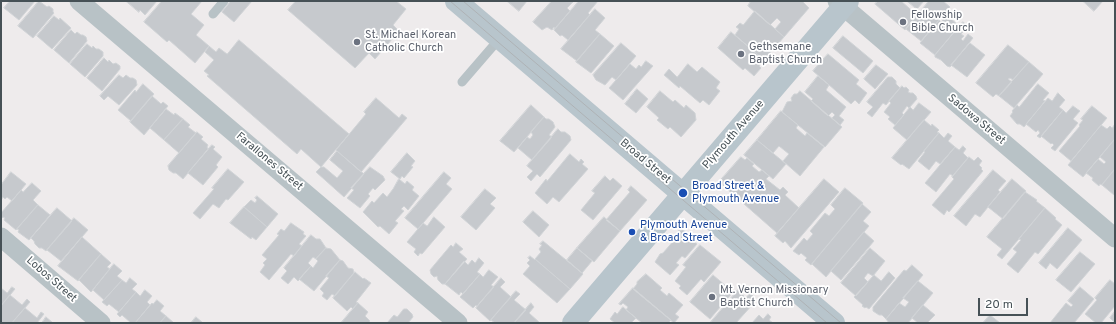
<!DOCTYPE html>
<html>
<head>
<meta charset="utf-8">
<style>
  body { margin:0 }
  #map { position:relative; width:1116px; height:324px; overflow:hidden; background:#eeebec; font-family:Overpass,sans-serif }
  canvas { display:block }
  .frame { position:absolute; inset:0; border:2px solid #465156; pointer-events:none }
  .scale { position:absolute; left:978px; top:298px; width:50px; height:18px; box-sizing:border-box; border:2px solid #465156; border-top:0; padding-left:5px; font-size:12px; line-height:14px; white-space:nowrap; color:#465156; -webkit-text-stroke:3px #fff; paint-order:stroke }
</style>
</head>
<body>
<div id="map">
<canvas width="1116" height="324"></canvas>
<div class="frame"></div>
<div class="scale">20 m</div>
</div>
<script>
const ctx = document.querySelector('canvas').getContext('2d');
ctx.lineJoin = 'round';
function fill(path, color) {
  ctx.fillStyle = color;
  ctx.fill(path, 'evenodd');
}
function stroke(path, color, width, dash) {
  ctx.strokeStyle = color;
  ctx.lineWidth = width;
  ctx.lineCap = dash ? 'butt' : 'round';
  ctx.setLineDash(dash || []);
  ctx.stroke(path);
}
function drawText(font, color, halo, rows, align = 'center') {
  ctx.font = font + ' Overpass,sans-serif';
  ctx.lineWidth = 3.5;
  ctx.setLineDash([]);
  ctx.textBaseline = 'middle';
  ctx.strokeStyle = halo;
  ctx.fillStyle = color;
  for (const [text, x, y, turn = 0] of rows) {
    ctx.save();
    ctx.translate(x, y);
    ctx.rotate((+turn || 0) * Math.PI / 180);
    ctx.textAlign = isNaN(turn) ? turn : align;
    if (halo) ctx.strokeText(text, 0, 0);
    ctx.fillText(text, 0, 0);
    ctx.restore();
  }
}
const building = new Path2D(`
  M10 1H35L19 20 4 8Z
  M39 1 47 7 49 6 53 9V12L54 13 33 38 18 26Z
  M126 1H157L145 15 140 10 139 12Z
  M162 1H202L191 14 204 25 196 35 209 46 195 63 169 40 167 42 144 22Z
  M231 1H252L234 22 222 12Z
  M296 1H396L406 9 393 25 399 31 375 59 369 53 355 68 288 10Z
  M507 1H527L519 11Z
  M552 1 573 2 567 8 570 11 555 29 554 27 552 30 547 27 542 30 533 22Z
  M579 1H598L588 13 590 15 568 40 562 35 560 36 554 30Z
  M751 1H802L809 8 784 37 775 29 781 22 777 18 770 25 748 6Z
  M878 1H901L917 15 905 30 875 4Z
  M907 1H924L917 9Z
  M929 1H943L950 7 921 41 906 29Z
  M1083 1H1103L1094 11Z
  M595 9 605 18 595 30 600 34 577 61 561 49Z
  M755 11 784 37 764 60 735 35 739 29 736 27 740 23 743 25Z
  M947 15 959 26 935 55 920 43 939 20 941 22Z
  M54 16 59 20 60 18 71 28 52 49 37 36Z
  M963 22 968 26 961 34 964 36 961 39 963 41 968 34 973 38 950 67 947 66 941 60 935 57V55Z
  M71 30 75 34 77 32 81 35H83L86 37 87 41 69 63 54 50Z
  M731 32 764 60 759 66 761 68 754 76 745 68 743 70 718 48Z
  M600 34 614 46 591 73 576 62Z
  M843 36 873 61 863 73 833 48Z
  M239 40 349 134 321 167 301 149 297 154 207 76 209 75 204 71 214 60 205 52 209 46 216 52 219 48 227 54Z
  M621 43 636 56 616 80 612 77 605 85 596 80 593 75Z
  M970 43 985 55 967 77 951 65Z
  M87 44 92 48 93 46 96 49H99L103 52V56L85 77 70 64Z
  M1008 45 1029 62 1013 80 1010 78 1008 79 1012 82 999 96 996 94 993 97 976 83Z
  M828 54 859 80 856 84 867 93 859 104 855 100 851 104 813 71Z
  M104 58 108 62 109 60 113 64 116 63 120 66V69L102 91 87 78Z
  M646 61 653 66 623 100 609 88 630 64 636 69 639 65 641 67Z
  M1029 62 1043 74 1014 108 999 96Z
  M688 64 697 72 702 67 720 82 716 88 720 91 709 105 703 100 700 103 680 86 679 88 664 75 669 69 677 77Z
  M876 65 888 74 875 89 864 79Z
  M119 75 123 78 126 75 130 78H133L136 80 137 85 119 105 108 96 104 100 100 96Z
  M818 76 829 85 826 90 846 107 839 116 844 120 840 125 832 118 835 115 832 112 828 116 811 101 813 99 805 92Z
  M888 77H892L896 81V84L900 88 886 105 883 103 872 117 867 113 873 107 867 102Z
  M143 84 154 94 131 121 118 110 135 90 136 92Z
  M1038 84 1049 93 1043 100 1045 101 1024 127 1020 124H1017L1010 116 1013 112 1012 111 1017 105 1019 107Z
  M902 86 904 88 906 87 909 90 908 92 910 93H913L916 96 917 99 909 108 907 106 902 113 904 115 895 125 888 119 890 117 884 112 891 103 889 101Z
  M637 89 648 99 636 113 625 104Z
  M660 91 673 102 675 100 684 108 686 105 695 113 696 120 681 137 670 127 668 129 657 120 659 118 647 107Z
  M800 91 842 127 825 147 782 112 787 102 792 101 791 98 794 94H797Z
  M1058 93 1065 100 1059 107 1063 110 1040 138 1037 136 1040 133 1038 130 1036 132 1026 124 1048 98 1052 101Z
  M152 96 161 104 163 102 168 106 144 135 130 122Z
  M376 98 399 118 402 114 407 118 361 172 336 150 366 114 364 112Z
  M919 103 931 112 907 140 893 128 910 107 913 110Z
  M531 105 544 117 514 152 500 141Z
  M1073 106 1080 111 1073 119 1078 123 1055 151 1051 148 1054 145 1052 143 1051 144 1041 136 1063 110 1066 113Z
  M1092 106 1107 118 1071 161 1059 151 1080 126 1079 125 1083 120 1081 119Z
  M166 109 174 115 175 113 183 119 164 140 150 128Z
  M781 111 798 125 796 128 805 136 807 133 824 147 800 176 783 161 789 154 779 146 773 153 757 140Z
  M544 117 546 119H549L553 122 555 127 549 135 552 137 532 160 518 148 527 137 530 139 533 135 531 132Z
  M183 119 190 125 188 127 196 133 179 153 164 140Z
  M924 120 931 126 932 124 939 130 937 132 939 133 909 169 902 164 901 165 892 158Z
  M1115 124V139L1083 177 1068 165 1101 125 1107 129 1110 126 1112 128Z
  M558 129 561 132H565L570 136 571 140 540 177 537 174 531 181 527 177 533 171 527 166Z
  M197 132 203 137 201 139 208 145 207 147 208 149 183 179 176 173H173L169 170 168 166Z
  M939 133 944 138 948 133 952 136 948 141 955 147 940 164 936 161 929 170 918 161 925 152 924 151Z
  M1115 139V169L1102 185 1100 184 1099 186 1092 180 1093 178 1086 173 1098 159 1104 164 1106 162 1100 157Z
  M757 140 786 164 773 179 744 155Z
  M212 145 215 147 213 149 222 157 216 165 218 167 203 185 188 173Z
  M963 146 966 149 963 153 968 158 953 176 950 174 936 192 925 183 955 147 959 150Z
  M337 151 364 174 344 197 316 172 321 167H324L337 178 343 171 330 160Z
  M407 153 415 161 411 166 413 167 404 178 402 176 400 179 391 172Z
  M570 154 579 162 581 159 584 162 582 164 588 169 559 202 553 197 547 204 535 193 546 179 547 181Z
  M741 157 745 160 747 158 754 164 752 166 759 172 762 170 769 176 766 179 780 190 783 187 788 192 785 195 799 208 777 233 719 182Z
  M969 157 974 161 978 157 982 161 979 165 982 168 981 169 983 171 949 212 947 210 944 215 932 205 954 179 952 177Z
  M370 167 383 176 385 180 375 190 373 188 368 194 370 196 360 208 347 198 354 190 351 188Z
  M228 169 244 182 228 200 226 199 219 208 213 204 200 219 193 213 214 189 212 188Z
  M1115 169V194L1114 195 1102 185Z
  M993 170 1006 181 998 190 1000 192 980 217 975 214 966 226 954 216Z
  M11 172 26 184 12 201 7 197 5 199 3 197 1 200V185Z
  M444 172 451 178 446 184 452 189 418 229 405 218Z
  M605 176 610 181 613 178 622 186 593 220 581 210 595 193 592 191Z
  M399 179 405 184 407 181 414 187 412 190 419 196 408 210 404 206 401 209 404 211 395 221 398 223 389 234 380 226 378 227 363 212 372 201 374 203 383 193 387 197 393 189Z
  M824 179 839 192 791 248 785 241 783 243 775 236Z
  M1012 179 1026 191 1003 219 988 207Z
  M32 183 41 191 33 200 38 205 16 230 4 220 5 218 3 217 2 218 1 217V213L21 190 23 192Z
  M631 186 647 200 620 231 606 220 630 192 628 190Z
  M845 188 863 203 811 265 805 260 807 258 801 253 799 255 793 251 804 238 807 241 813 234 810 231 825 213 829 216 835 209 831 205Z
  M485 189 496 198 490 204 495 208 476 230 461 217Z
  M1025 192 1037 200 1036 201 1045 208 1002 259 997 255 1002 249 987 237Z
  M257 196 278 214 267 227 244 207 251 200 255 203 257 200 255 198Z
  M862 204 871 212 863 221 869 226 826 277 812 264Z
  M38 205 50 215 29 240 18 232 19 230 17 229Z
  M244 207 267 227 256 240 252 237 251 239 230 223Z
  M57 208 72 221 46 251 42 248H39L35 244 34 241 31 238Z
  M1045 208 1056 218 1055 219 1062 225 1038 254 1035 252 1018 273 1007 264 1017 252 1013 249 1021 240 1019 239Z
  M533 211 549 225 539 237 523 222Z
  M434 217 445 227 422 254 420 253 418 256 414 252 416 249 407 242 423 223 427 226Z
  M604 217 620 231 594 262 577 248Z
  M74 218 88 230 61 261 47 250Z
  M291 223 304 232 303 234 306 236 299 244 302 246 294 256 291 254 269 280 260 272 265 265 263 263 267 259 262 255 279 235 277 234 281 229 284 231Z
  M1068 228 1082 240 1057 269 1050 263 1046 269 1039 263Z
  M683 230 688 234V237L697 244 685 258 682 256 676 263 679 265 670 275 655 262 660 254 663 253 676 238V234L678 231Z
  M864 232 874 241 841 280 831 271Z
  M311 235 316 239H320L326 248 316 259 313 257 308 263 311 266 298 281 294 277 288 284 281 278 287 271 284 268Z
  M82 237 101 254 78 281 58 266Z
  M543 241 583 274 570 289 535 259 541 252 539 249 542 245 540 244Z
  M456 243 463 249 459 252 467 259 445 284H442L438 280 437 276 434 277 431 274 430 270 451 245 453 247Z
  M700 245 721 262 704 282 701 279 687 295 679 288 681 286 675 281 686 267 683 265Z
  M326 248 331 249 340 260 314 291 299 279 311 266 313 268 318 261 316 259Z
  M577 248 592 261 582 273 567 260Z
  M870 248 885 261 873 276 868 273 864 278 868 282 856 296 841 283Z
  M1080 252 1095 264 1071 292 1056 280Z
  M101 254 111 263 107 267 110 269 91 292 79 280Z
  M530 256 535 260V259L570 289 557 303 523 274 530 266 527 263 530 260 528 258Z
  M479 258 484 263 477 272 480 274 463 294 461 292 459 295 445 284 464 261 468 265 472 260 475 263Z
  M340 260 343 261 348 268 353 269 354 273 335 296 332 294 327 300 322 296 324 293 320 289 329 278 326 276Z
  M114 264 122 271 117 276 122 280 104 300 93 290Z
  M912 265 923 275 886 319 882 315H879L873 311V307L904 270 906 271Z
  M489 270 498 277 491 285 494 287 477 306 476 305 473 308 460 297 480 274 483 277Z
  M355 272 363 279 364 278 371 283 356 302 358 303 353 309 351 307 347 311 333 298Z
  M889 272 895 278 869 309 866 307 865 308 862 306 863 305 854 297 874 275 881 281Z
  M646 274 662 288 660 290 667 296 669 293 683 305 675 314 679 317 674 323 633 289 637 284V282Z
  M713 275 733 292 710 319 690 302Z
  M130 278 137 284 132 289 136 292 119 312 109 304 107 306 102 302 122 280 126 283Z
  M501 278 505 282 500 287 511 297 490 321 476 308Z
  M1110 280 1115 284V306L1101 323H1096L1085 314 1097 300 1095 298Z
  M918 281 933 293 908 323H889L886 319 899 303 905 307 909 302 903 298Z
  M12 287 15 289 1 306V288L7 293Z
  M1080 287 1094 299 1074 323H1050L1066 303 1071 307 1073 305 1068 301Z
  M633 288 671 320 668 323H642L626 310 628 307 623 303 621 305 619 304Z
  M145 290 152 296 147 302 150 305 135 323H131L122 315 120 317 117 314 136 292 140 296Z
  M738 290 746 298 750 293 755 298 751 302 753 304 736 323H710Z
  M516 291 520 294 514 300 526 310 514 323H495L491 320Z
  M10 295 22 305 27 299 30 302 12 323H1V306Z
  M157 300 164 306 160 311 166 316 160 323H135L152 303 153 304Z
  M358 303 368 312 365 316 370 321 368 323H341Z
  M531 303 534 307 529 313 540 323H514Z
  M923 305 935 315 927 323H918L912 318Z
  M623 307 636 318 631 323H615L610 319 615 312 617 314Z
  M25 308 37 318 41 312 44 314 37 323H12Z
  M404 309H407L412 314 413 317 408 323H387L394 315 397 317Z
  M1115 311V323H1113L1114 322 1110 318Z
  M768 314 771 317 769 320 773 323H752L759 315 763 319Z
  M990 315 1000 323H983Z
  M166 316 174 323H160Z
  M46 317 53 323H42Z
  M196 317 203 323H191Z`);
const lane = new Path2D(`
  M213 14 224 1
  M462 82 500 38`);
const street = new Path2D(`
  M79 1 458 323
  M837 1 1115 238
  M1 237 101 323`);
const secondary = new Path2D(`
  M456 1 834 323
  M573 323 848 1`);
const tram = new Path2D(`
  M450 1 827 323
  M463 1 841 323`);
const markers = [
  [903,22,4,"#6b7280"],
  [357,42,4,"#6b7280"],
  [741,54,4,"#6b7280"],
  [683,193,5,"#1a4fb4"],
  [632,232,4,"#1a4fb4"],
  [712,297,4,"#6b7280"]
];
const worshipNames = [
  ["Fellowship",911,16],
  ["Bible Church",911,29],
  ["St. Michael Korean",365,36],
  ["Catholic Church",365,49],
  ["Gethsemane",749,48],
  ["Baptist Church",749,61],
  ["Mt. Vernon Missionary",720,291],
  ["Baptist Church",720,304]
];
const streetNames = [
  ["Sadowa Street",976,120,40],
  ["Plymouth Avenue",734,135,-49],
  ["Farallones Street",269,162,40],
  ["Broad Street",645,162,40],
  ["Lobos Street",51,280,41]
];
const transitNames = [
  ["Broad Street &",692,187],
  ["Plymouth Avenue",692,200],
  ["Plymouth Avenue",640,226],
  ["& Broad Street",640,239]
];
fill(building, '#c6c9cd');
stroke(building, '#d0d3d6', 1);
stroke(lane, '#b8c2c6', 9);
stroke(street, '#b8c2c6', 19);
stroke(secondary, '#b8c5cc', 22);
stroke(tram, '#aeb2b5', 1);
for (const [x, y, r, color] of markers) {
  const dot = new Path2D();
  dot.arc(x, y, r, 0, 2 * Math.PI);
  ctx.fillStyle = color;
  ctx.fill(dot);
  stroke(dot, '#fff', 1.5);
}
drawText('11px', '#5b616d', '#fff', worshipNames, 'left');
drawText('11px', '#465156', '#fff', streetNames);
drawText('11px', '#164399', '#fff', transitNames, 'left');
</script>
</body>
</html>
